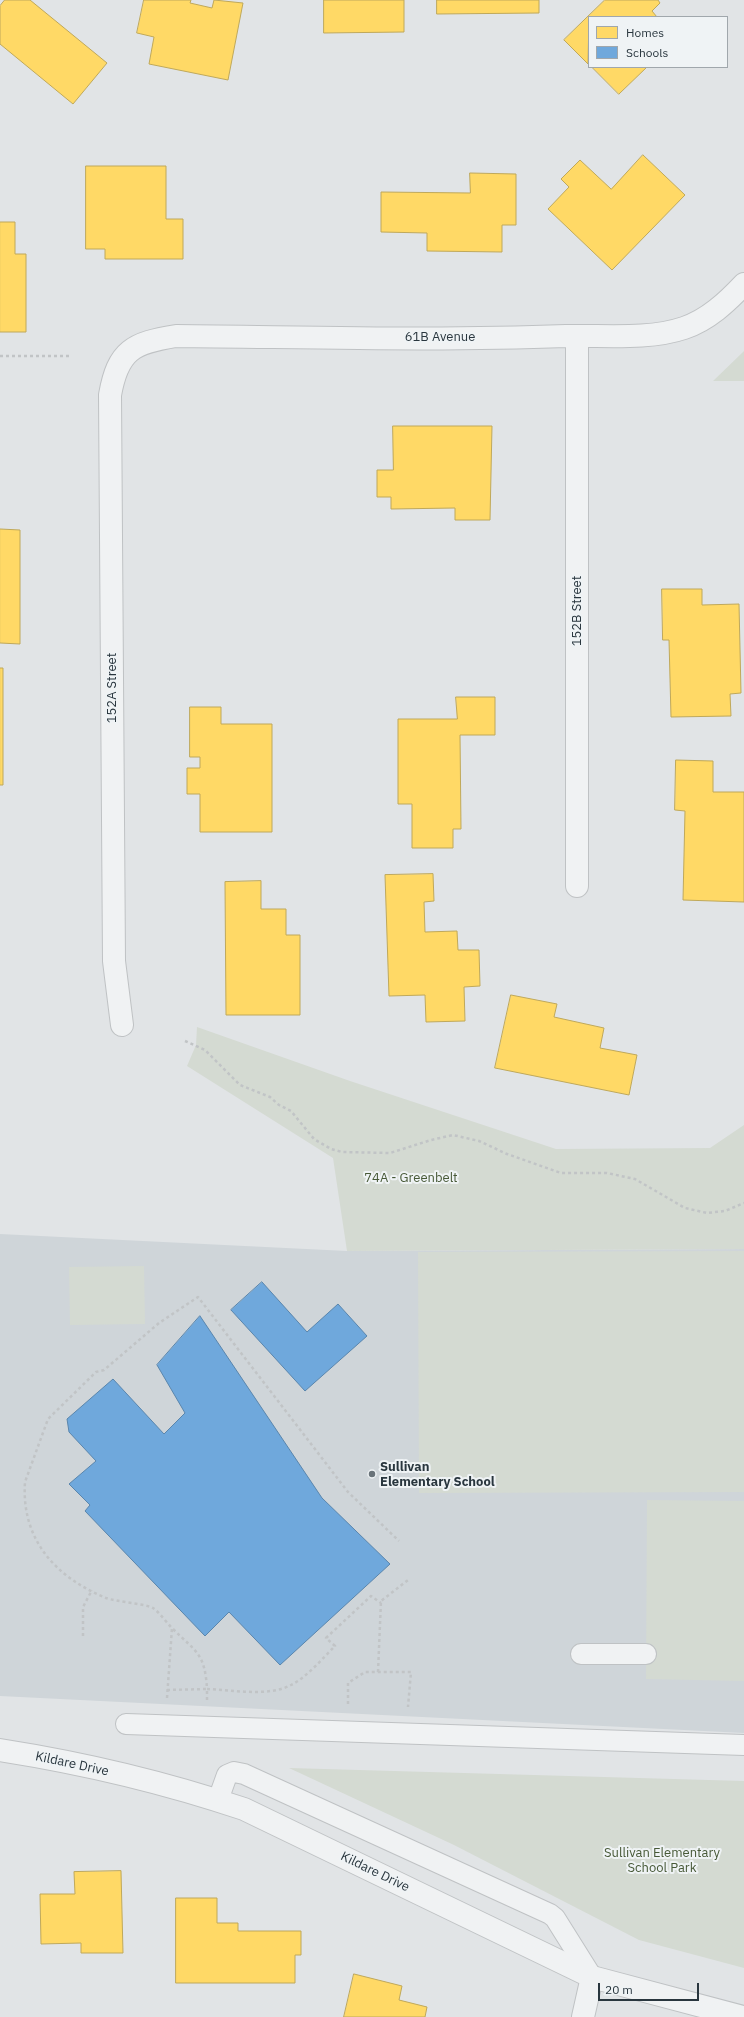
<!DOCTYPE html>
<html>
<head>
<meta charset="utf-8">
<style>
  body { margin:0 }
  #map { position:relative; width:744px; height:2017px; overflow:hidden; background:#e1e4e6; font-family:"IBM Plex Sans",sans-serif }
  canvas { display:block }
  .legend { position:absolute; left:588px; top:16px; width:140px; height:52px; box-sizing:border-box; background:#eff3f5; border:1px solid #a0a7ac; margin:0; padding:5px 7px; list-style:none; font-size:12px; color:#29363e }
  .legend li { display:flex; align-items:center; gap:8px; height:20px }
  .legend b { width:20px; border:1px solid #a0a7ac }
  .scale { position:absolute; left:598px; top:1983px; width:101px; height:18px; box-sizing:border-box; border:2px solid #29363e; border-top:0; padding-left:5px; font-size:12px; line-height:14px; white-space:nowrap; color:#29363e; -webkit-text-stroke:3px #eff3f5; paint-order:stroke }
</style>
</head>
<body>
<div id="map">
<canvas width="744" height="2017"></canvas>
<ul class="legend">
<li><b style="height:11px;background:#ffd966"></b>Homes</li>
<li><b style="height:11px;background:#6fa8dc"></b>Schools</li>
</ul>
<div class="scale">20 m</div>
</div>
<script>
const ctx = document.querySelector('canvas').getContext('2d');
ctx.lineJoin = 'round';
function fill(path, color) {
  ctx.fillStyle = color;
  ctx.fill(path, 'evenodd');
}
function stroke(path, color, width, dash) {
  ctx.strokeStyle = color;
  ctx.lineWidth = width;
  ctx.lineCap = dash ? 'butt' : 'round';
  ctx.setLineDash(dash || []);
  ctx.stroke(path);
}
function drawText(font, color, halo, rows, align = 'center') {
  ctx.font = font + ' "IBM Plex Sans",sans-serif';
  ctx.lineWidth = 4;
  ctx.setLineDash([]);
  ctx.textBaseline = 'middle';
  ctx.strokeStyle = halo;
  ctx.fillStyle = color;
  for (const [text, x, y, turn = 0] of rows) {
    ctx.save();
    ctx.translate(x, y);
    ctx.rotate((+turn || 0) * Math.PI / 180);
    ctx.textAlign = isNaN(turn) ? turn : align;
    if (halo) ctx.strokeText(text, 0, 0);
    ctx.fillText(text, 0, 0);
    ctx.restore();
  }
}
const built = new Path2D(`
  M0 1234 347 1251 744 1249V1733L0 1696Z`);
const green = new Path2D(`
  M744 351V381H713L742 353Z
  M197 1027 350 1081 556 1149 710 1148 744 1125V1249L347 1251 333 1158 187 1066 196 1045Z
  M744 1251V1492L419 1493 418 1252Z
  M144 1266 145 1324 70 1325 69 1267Z
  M647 1500 744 1501V1681L646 1679Z
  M289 1768 744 1781V1968L639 1940 454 1845Z`);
const homes = new Path2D(`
  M5 0H30L107 63 73 104 0 44V6Z
  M144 0H191L190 3 212 8 214 0 243 3 228 80 149 64 154 37 137 33Z
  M324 0H404V32L324 33Z
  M437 0H539V13L437 14Z
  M605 0H658L660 3 652 11 657 17H589L588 64 564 40Z
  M592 67H647L619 94Z
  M643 155 685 195 612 270 548 209 569 187 561 179 580 160 611 189Z
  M86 166H166V219H183V259H105V249H86Z
  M470 173 516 174V225H502V252L427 251V233L381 232V192L470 193Z
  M0 222H15V254H26V332H0Z
  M393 426H492L490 520H455V508L391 509V497H377V470H393Z
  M0 529 20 530V644L0 643Z
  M662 589H702V605L739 604 741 693 730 694 731 716 671 717 669 640H663Z
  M0 668H3V785H0Z
  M456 697H495V735H460L461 829H453V848H412V804H398V719H457Z
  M190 707H221V724H272V832H200V794H187V768H200V757H190Z
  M676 760 713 761V792H744V902L683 900 685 811 675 810Z
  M433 874 434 901 424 902 425 932 457 931 458 950H479L480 986 464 987 465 1021 426 1022 425 995 389 996 385 875Z
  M261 881V909H286V935H300V1015H226L225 882Z
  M511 995 557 1004 554 1017 604 1028 600 1048 637 1055 629 1095 495 1068Z
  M121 1871 123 1953H81V1943L41 1944 40 1894H75L74 1872Z
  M176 1898H217V1923H238V1931H301V1955H295V1983H176Z
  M354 1974 402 1986 399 2000 427 2007 425 2017H344Z`);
const schools = new Path2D(`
  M262 1282 307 1332 338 1304 367 1336 305 1391 231 1310Z
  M200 1316 322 1498 390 1564 280 1665 229 1612 205 1636 85 1511 90 1505 69 1484 96 1461 69 1432 67 1419 113 1379 164 1434 185 1413 157 1365Z`);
const path = new Path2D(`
  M0 356H71
  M185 1041 205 1050 240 1085 270 1097 279 1105 291 1111 314 1139 331 1149 342 1152 390 1153 431 1140 453 1135 479 1141 507 1154 561 1173H607L635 1179 685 1208 707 1213 725 1211 744 1203
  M173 1629C196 1652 205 1653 207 1689 232 1690 269 1697 291 1685 307 1677 322 1659 335 1646L326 1638 371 1596 381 1603
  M83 1636V1607L92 1590
  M378 1672 381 1601 408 1580
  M167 1690 207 1689V1700
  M167 1698 172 1628C166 1622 160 1613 153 1608 147 1604 117 1602 106 1598 55 1577 21 1539 25 1482L48 1419 96 1372 104 1370 159 1323 198 1297 348 1492 399 1541
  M348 1704V1683L365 1672H411L408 1707`);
const lane = new Path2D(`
  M581 1654H646
  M126 1724 744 1745
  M218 1800 227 1775 234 1772 244 1774 550 1914 555 1918 592 1977`);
const street = new Path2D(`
  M577 336V886
  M122 1025 114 961 110 395C118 350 133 343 176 336 306 337 436 341 566 336 603 335 649 340 684 328 708 320 727 302 744 284
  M0 1750C83 1763 164 1782 244 1809L592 1977 743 2017
  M583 2017 592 1977`);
const markers = [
  [372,1474,4,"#697379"]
];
const streetNames = [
  ["61B Avenue",440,337],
  ["152B Street",577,611,-90],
  ["152A Street",112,688,-90],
  ["Kildare Drive",72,1764,12],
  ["Kildare Drive",375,1872,26]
];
const parkNames = [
  ["74A - Greenbelt",411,1178],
  ["Sullivan Elementary",662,1853],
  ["School Park",662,1868]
];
const poiNames = [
  ["Sullivan",380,1467],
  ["Elementary School",380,1482]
];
fill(built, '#cfd5d9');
fill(green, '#d4dad2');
fill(homes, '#ffd966');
stroke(homes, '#bfa85a', 1);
fill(schools, '#6fa8dc');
stroke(schools, '#5a86ad', 1);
stroke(lane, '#bfc2c4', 22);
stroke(street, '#bfc2c4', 24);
stroke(path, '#c1c4c6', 2.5, [3, 3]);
stroke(lane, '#f0f2f3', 20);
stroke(street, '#f0f2f3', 22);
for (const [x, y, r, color] of markers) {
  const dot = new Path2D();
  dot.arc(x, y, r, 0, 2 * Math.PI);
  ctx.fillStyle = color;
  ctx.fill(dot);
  stroke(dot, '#eff3f5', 1.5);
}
drawText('13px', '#29363e', '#eff3f5', streetNames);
drawText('13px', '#475937', '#eff3f5', parkNames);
drawText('bold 13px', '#29363e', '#eff3f5', poiNames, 'left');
</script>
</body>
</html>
